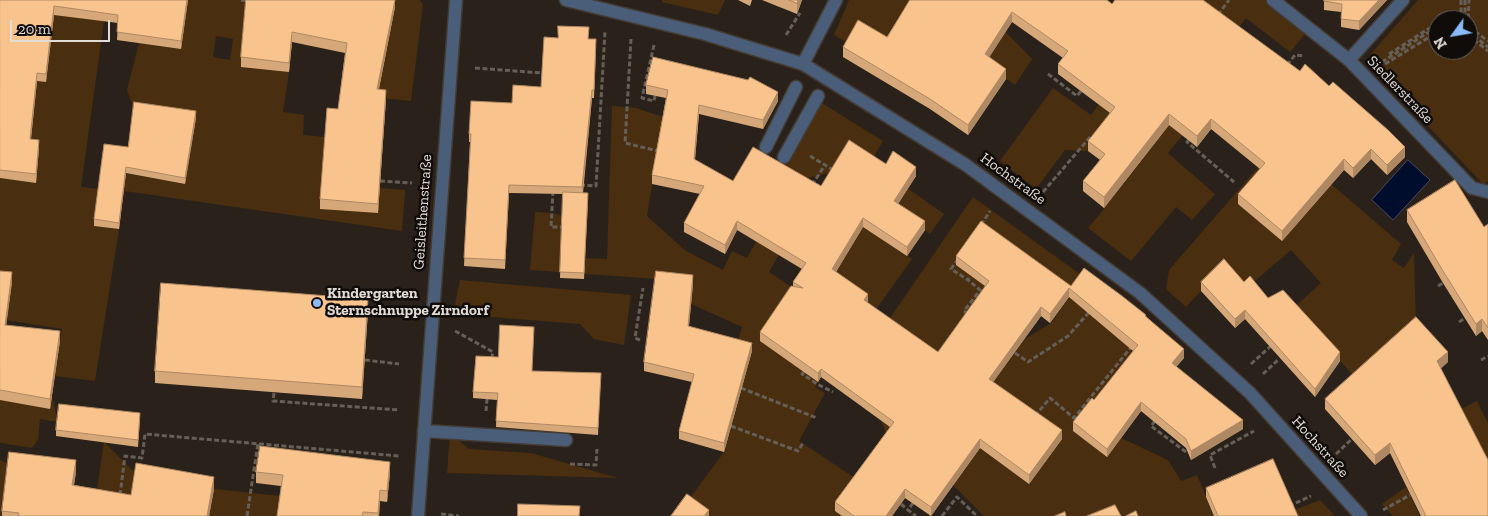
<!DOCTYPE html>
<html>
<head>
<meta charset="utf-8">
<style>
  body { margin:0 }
  #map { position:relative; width:1488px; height:516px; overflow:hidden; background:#2a221a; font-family:"Zilla Slab",serif }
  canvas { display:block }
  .north { position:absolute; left:1428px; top:10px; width:50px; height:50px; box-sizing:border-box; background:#100c09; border:1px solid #645f5b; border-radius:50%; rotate:238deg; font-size:14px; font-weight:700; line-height:20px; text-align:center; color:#e2dcd7 }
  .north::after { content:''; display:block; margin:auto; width:18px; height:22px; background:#8bbafc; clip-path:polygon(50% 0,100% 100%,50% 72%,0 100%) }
  .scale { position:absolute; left:10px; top:20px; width:100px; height:22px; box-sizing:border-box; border:2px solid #e2dcd7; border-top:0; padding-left:6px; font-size:15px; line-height:18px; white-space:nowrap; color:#e2dcd7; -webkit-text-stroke:4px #100c09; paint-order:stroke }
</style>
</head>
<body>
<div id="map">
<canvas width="1488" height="516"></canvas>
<div class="north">N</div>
<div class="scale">20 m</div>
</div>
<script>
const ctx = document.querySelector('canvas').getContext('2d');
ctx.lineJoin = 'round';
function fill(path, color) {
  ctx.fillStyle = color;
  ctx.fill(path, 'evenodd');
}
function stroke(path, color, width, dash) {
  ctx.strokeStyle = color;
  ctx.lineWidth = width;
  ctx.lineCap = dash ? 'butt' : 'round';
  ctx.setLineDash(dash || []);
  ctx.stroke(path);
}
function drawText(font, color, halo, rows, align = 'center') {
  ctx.font = font + ' "Zilla Slab",serif';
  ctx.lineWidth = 5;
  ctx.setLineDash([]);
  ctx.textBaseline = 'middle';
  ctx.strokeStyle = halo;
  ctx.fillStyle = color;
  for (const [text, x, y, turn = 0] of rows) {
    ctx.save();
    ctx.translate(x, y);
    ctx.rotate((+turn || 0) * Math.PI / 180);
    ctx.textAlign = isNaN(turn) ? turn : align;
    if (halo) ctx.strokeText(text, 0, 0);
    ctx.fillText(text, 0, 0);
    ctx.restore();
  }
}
const green = new Path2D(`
  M40 0 104 21 81 187 99 189 95 226 119 229 95 381 55 376 62 329 0 319V178L36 182 30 147 0 54Z
  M188 0H247L289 72 283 112 304 115 303 135 336 138 380 188 405 190 402 231 124 191 125 173 185 184 196 118 134 109 127 90 139 43ZM216 36 233 39 230 60 213 57Z
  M358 0H420L423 5 411 101 358 96Z
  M662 0H725L718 15 662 2Z
  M849 0H916L890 42 850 44 834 35Z
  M1189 0H1265L1306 33 1290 52 1246 18 1209 66 1252 100 1263 98 1281 115 1271 130 1246 158 1234 147 1257 119 1189 62 1176 44 1201 9Z
  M1418 0H1488V181L1483 184 1369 64V56ZM1438 20H1468V50H1438Z
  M1001 27 1032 59 1015 85 967 52Z
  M1136 53 1183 135 1168 153 1215 194 1192 220 1176 207 1131 261 1088 228 1105 208 1117 114 1088 151 1065 150 1036 189 1000 161 1053 88 1091 115Z
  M817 100 883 141 870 163 796 181 784 174 791 144Z
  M612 106 636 108 663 117 647 216 686 251 723 270 732 251 747 258 767 223 789 237 769 272 793 288 886 173 944 214 930 234 925 230 884 241 912 259 877 308 868 303 770 348 818 382 815 387 825 393 799 441 858 480 835 511 842 516H707L687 502 724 452 752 352 736 347 742 327 691 304 656 279 530 270 535 212 552 213 563 216 561 257 607 259Z
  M1281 141 1401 244 1392 260 1404 268 1414 253 1416 327 1381 406 1305 322 1288 313 1321 283 1291 250 1248 287 1201 291 1186 307 1166 289 1169 270Z
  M973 197 1084 277 1135 357 1121 438 1168 460 1181 481 1197 475 1214 516H984L953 485 888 438 881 421 906 388 886 324ZM989 289 1071 295 1051 323 1025 339 1005 366 959 332Z
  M460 280 631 295 624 345 594 339 580 324 453 314Z
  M0 389 52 396 58 422 40 419 38 440 32 448 0 443Z
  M1477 401 1488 423V472L1457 411Z
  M450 433 469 449 531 453 618 478 447 473Z
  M104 442 136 474 130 516H93Z
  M0 460 9 464 3 516H0Z
  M1406 487 1420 516H1393L1382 504Z
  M214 489 281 496 278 516H209Z
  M1320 500 1335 516H1294L1292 511Z`);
const water = new Path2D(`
  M1408 160 1430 180 1393 220 1372 200Z`);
const path = new Path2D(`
  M241 0 247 1
  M1218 15 1229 0
  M1461 20V0
  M1465 20V0
  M1468 26 1469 0
  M1469 27 1488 41
  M1468 31 1488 47
  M786 35 800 13
  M1468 35 1488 51
  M631 39 625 143 658 151
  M654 45 642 98 654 101 655 96
  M1389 54 1428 29 1438 28
  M1382 62 1429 32H1438
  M1385 64 1431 36 1438 35
  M1287 65 1295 55 1304 56
  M475 68 542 73
  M1048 74 1077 96 1081 91
  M1189 140 1187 142 1234 182
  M810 156 835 171
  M380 181 412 183
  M580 185 596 186 605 32
  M812 185 825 165
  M553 191 551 227H562
  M1043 192 1091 136 1093 138
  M981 225 990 211
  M958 259 951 269 968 280 970 276
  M1438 286 1443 283
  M968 314 964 311 980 290 968 280
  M1459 322 1467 317
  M455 331 493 352 491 360
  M640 340 635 338 643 288
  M1015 353 1028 362 1068 336 1091 310
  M365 360 399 364
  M1481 360 1488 356
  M1251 364 1272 345
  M804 372 802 374 817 384 833 392
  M1263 374 1279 359
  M741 388 817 418
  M274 393 273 401 399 410
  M486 411 487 399
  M1035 416 1050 398 1074 418 1132 346
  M1155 421 1151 426 1186 452 1189 449
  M731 426 798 451 803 443
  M1336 454 1355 436
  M570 464 596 465 597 449
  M1215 468 1210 455 1254 431
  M120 495 125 456 142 458 145 434 399 456
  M913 503 908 510 916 516
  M901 504 908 510
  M1289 506 1311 496
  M1383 510 1410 495
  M441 514 459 516
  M247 516 258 443
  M942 516 957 497 977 516`);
const service = new Path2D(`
  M1273 0 1349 60
  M766 147 796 87
  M784 157 818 96
  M424 431 566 440`);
const minor = new Path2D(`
  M566 0 705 34 803 64 966 165 1140 293 1250 393 1361 516
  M1403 0 1349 60 1472 188 1488 192
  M803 64 836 0
  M418 516 456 0`);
const wall = new Path2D(`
  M0 0H188L181 49 117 40 118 23 54 15 46 82 37 81 31 139 39 148 36 183 0 178Z
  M246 0H395V7L379 89 386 99 378 213 320 209V199L338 109 345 53 292 42 289 72 241 67V57Z
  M738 0H752L750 6Z
  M762 0H802L797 14Z
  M910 0 1112 4 1405 157 1387 175 1371 159 1353 178 1344 170 1282 241 1238 204V194L1260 169 1211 129 1197 147 1169 125 1104 208 1083 191V181L1100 160 1088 151V141L1110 113 1058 74V64L1063 58 1012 22 989 57 1006 79 968 135 930 109 843 57V47L887 37Z
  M1324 0H1387L1359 30 1341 27V12L1324 10Z
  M588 39 596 47 594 98H592L583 193 588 200 584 279 560 278 563 194 509 193 505 269 464 266 470 142H469V134L512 103 541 87Z
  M646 85 778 101 763 129 699 114 695 160 733 181 821 186 886 164 916 176 898 204 925 230 907 256 863 227 836 272 868 303 938 352 985 286 956 265V256L1071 286 1146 316 1184 358 1176 367 1243 429 1191 460 1186 448 1141 411 1107 457 1073 431V422L1094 400 1133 351 1069 297 1050 323 1041 316 993 382 1062 439 1029 484 980 448 931 516 905 498 892 516H842L835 511V502L890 427 821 377 818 382 760 341V332L793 286V282L802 269 737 230 725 254 684 232V223L700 194 652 184V175L666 98 646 94Z
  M196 118 185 184 126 173 119 229 94 226V219L128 147Z
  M1407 210 1484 227 1488 224V340L1482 331 1476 336 1443 283 1407 222Z
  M0 271 12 282 6 325 60 341 50 409 0 400Z
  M1201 282H1244L1340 361 1315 397 1245 319 1235 328 1201 291Z
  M693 284 689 326 752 351 724 452 679 439V431L692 382 644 371V362Z
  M368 311 362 399 155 383V371Z
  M1448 362 1441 368 1488 516H1421L1390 453 1375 465 1325 409V399Z
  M532 371 601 373 598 435 496 427 497 400 473 398V392Z
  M140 419 138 447 56 436V430Z
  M76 472 74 485 131 495 214 489 209 516H2V511Z
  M256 472 390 473 387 502 380 501 379 516H277L281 486 256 483Z
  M1206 488 1298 516H1214L1206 497Z`);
const shadedWall = new Path2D(`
  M187 0H188L181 49V41Z
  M395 0V7L377 98V89Z
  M798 0H802L797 14V3Z
  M1379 0H1387L1359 30V21Z
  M54 6V15L46 82V74Z
  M1012 12V22L985 64V54Z
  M292 32V42L289 72V63Z
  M1006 69V79L968 135V125Z
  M37 73V81L30 147V139Z
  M386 90V99L378 213V204Z
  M592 90V98L582 195V187Z
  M778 92V101L763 129V120Z
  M699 105V114L694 168V159Z
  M196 111V118L185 184V178Z
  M1169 114V125L1104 208V197Z
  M1211 119V129L1197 147V136Z
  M39 140V148L36 183V174Z
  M1405 147V157L1387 175V165Z
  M1371 149V159L1353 178V168Z
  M1344 159V170L1282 241V231Z
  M126 167V173L119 229V223Z
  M916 167V176L894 210V201Z
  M863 218V227L832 278V269Z
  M737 221V230L725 254V245Z
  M925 221V230L907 256V247Z
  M12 272V282L5 335V325Z
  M693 275V284L688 334V326Z
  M1069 288V297L1050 323V314Z
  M868 294V303L864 300Z
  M368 299V311L362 399V387Z
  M1041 307V316L989 388V379Z
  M1245 310V319L1235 328V319Z
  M1482 319V331L1476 336V324Z
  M60 331V341L50 409V399Z
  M752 343V351L724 452V443Z
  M1184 349V358L1172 372V363Z
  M1340 352V361L1315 397V389Z
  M1448 352V362L1437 372V361Z
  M821 369V377L818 382V373Z
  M1141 402V411L1107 457V449Z
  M1243 420V429L1191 460V451Z
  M1062 430V439L1029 484V475Z
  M980 439V448L931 516V507Z
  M1390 443V453L1375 465V455Z
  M76 460V472L72 496V485Z
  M390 462V473L387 502V491Z
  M214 477V489L209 516H207Z
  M905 489V498L892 516H886Z
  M380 490V501L379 516H378Z
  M709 510V516H704Z`);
const building = new Path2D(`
  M0 0H187L181 41 117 32 118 15 54 6 46 74 37 73 30 139 39 140 36 174 0 170Z
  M246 0H395L377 89 386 90 378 204 320 199 327 108 338 109 347 43 292 32 289 63 241 57Z
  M789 0H798L797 3Z
  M910 0H1107L1112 4 1115 0H1203L1300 71 1305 64 1329 86 1333 82 1388 130 1405 147 1387 165 1371 149 1353 168 1344 159 1282 231 1238 194 1265 163 1211 119 1197 136 1169 114 1104 197 1083 181 1105 154 1088 141 1115 107 1058 64 1068 51 1012 12 985 54 1006 69 968 125 930 99 843 47 858 20 887 37Z
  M1324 0H1379L1359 21 1341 19 1342 4 1324 1Z
  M558 26 589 27 588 39H596L594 90H592L582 187 509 185 505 260 464 258 471 134H469L471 101 512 103 513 85 541 87 544 37 558 38Z
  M653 57 748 80 750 77 778 92 763 120 699 105 694 159 733 181 753 147 821 186 849 140 886 164 893 151 916 167 894 201 925 221 907 247 863 218 832 269 868 294 864 300 938 352 989 281 956 256 981 221 1071 286 1084 268 1122 296 1146 315 1145 316 1184 349 1172 363 1243 420 1191 451 1186 439 1141 402 1107 449 1073 422 1092 398 1094 400 1138 345 1069 288 1050 314 1041 307 989 379 1062 430 1029 475 980 439 931 507 905 489 886 516H854L835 502 894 422 821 369 818 373 760 332 791 286 803 288 793 282 806 263 737 221 725 245 684 223 704 186 652 175 668 90 646 85Z
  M134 102 196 111 185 178 126 167 119 223 94 219 104 144 128 147Z
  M1455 180 1484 227 1488 224V328L1482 319 1476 324 1443 271 1407 210Z
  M563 192 588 193 584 273 560 272Z
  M1224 259 1244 282 1250 276 1268 298 1283 290 1340 352 1315 389 1245 310 1235 319 1201 282Z
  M0 271 12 272 5 325 60 331 50 399 0 390Z
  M656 271 693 275 688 326 752 343 724 443 679 431 694 374 644 362Z
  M161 283 368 299 362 387 155 371Z
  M1416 317 1448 352 1437 361 1488 460V516H1426L1390 443 1375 455 1325 399Z
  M500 325 534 327 532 371 601 373 598 428 496 421 498 393 473 392 476 356 498 357Z
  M59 404 140 413 138 440 56 430Z
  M260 446 390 462 387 491 380 490 378 513 363 512 362 516H277L283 475 256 472Z
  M9 452 76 460 72 485 131 495 136 463 214 477 207 516H18L19 513 2 511Z
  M1273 459 1298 516H1218L1206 488Z
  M687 494 709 510 704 516H671Z
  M518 504 580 506 579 516H518Z
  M1115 505 1121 516H1087Z
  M1136 511 1138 516H1126Z
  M1065 512 1066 516H1055Z`);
const markers = [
  [317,303,5,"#8bbafc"]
];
const streetNames = [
  ["Siedlerstraße",1400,90,46],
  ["Hochstraße",1013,179,36],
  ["Geisleithenstraße",423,212,-86],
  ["Hochstraße",1320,447,48]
];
const poiNames = [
  ["Kindergarten",327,294],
  ["Sternschnuppe Zirndorf",327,311]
];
fill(green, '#492e0f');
fill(water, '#000d2c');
stroke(water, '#444b5f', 1);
stroke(service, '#443c34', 15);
stroke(minor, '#443c34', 15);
stroke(path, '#665f58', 3, [5, 2.5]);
stroke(service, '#4a5e7a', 12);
stroke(minor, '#4a5e7a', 12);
fill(wall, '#d6a879');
fill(shadedWall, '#ae8863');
fill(building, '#f9c38d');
stroke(building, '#ae8863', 1);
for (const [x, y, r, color] of markers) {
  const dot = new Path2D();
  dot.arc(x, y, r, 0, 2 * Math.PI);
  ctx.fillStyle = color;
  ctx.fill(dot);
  stroke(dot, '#100c09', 2);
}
drawText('15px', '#e2dcd7', '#100c09', streetNames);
drawText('bold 15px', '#e2dcd7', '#100c09', poiNames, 'left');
</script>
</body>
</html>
